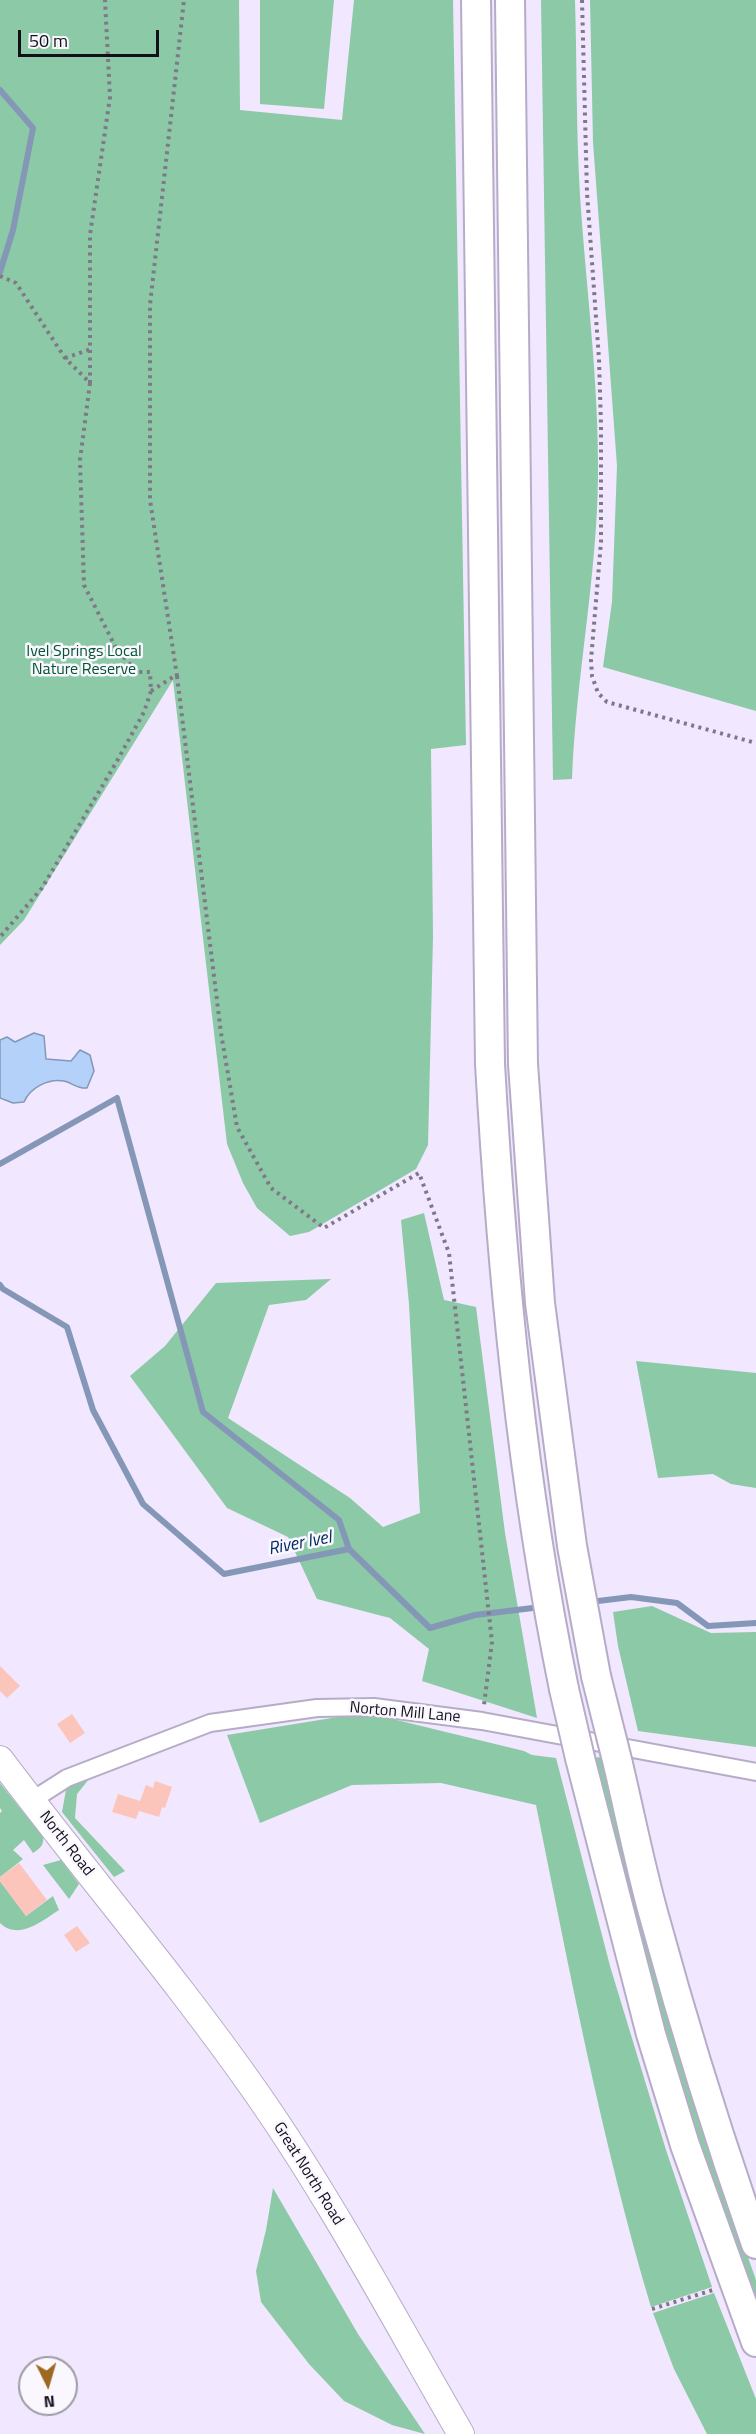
<!DOCTYPE html>
<html>
<head>
<meta charset="utf-8">
<style>
  body { margin:0 }
  #map { position:relative; width:756px; height:2434px; overflow:hidden; background:#f1e7fe; font-family:"Titillium Web",sans-serif }
  canvas { display:block }
  .north { position:absolute; left:18px; top:2356px; width:60px; height:60px; box-sizing:border-box; background:#faf8fe; border:2px solid #9e9ba3; border-radius:50%; rotate:175deg; font-size:16px; font-weight:700; line-height:24px; text-align:center; color:#14101a }
  .north::after { content:''; display:block; margin:auto; width:21px; height:27px; background:#9d6820; clip-path:polygon(50% 0,100% 100%,50% 72%,0 100%) }
  .scale { position:absolute; left:18px; top:30px; width:141px; height:27px; box-sizing:border-box; border:3px solid #14101a; border-top:0; padding-left:8px; font-size:18px; line-height:21px; white-space:nowrap; color:#14101a; -webkit-text-stroke:4px #faf8fe; paint-order:stroke }
</style>
</head>
<body>
<div id="map">
<canvas width="756" height="2434"></canvas>
<div class="north">N</div>
<div class="scale">50 m</div>
</div>
<script>
const ctx = document.querySelector('canvas').getContext('2d');
ctx.lineJoin = 'round';
function fill(path, color) {
  ctx.fillStyle = color;
  ctx.fill(path, 'evenodd');
}
function stroke(path, color, width, dash) {
  ctx.strokeStyle = color;
  ctx.lineWidth = width;
  ctx.lineCap = dash ? 'butt' : 'round';
  ctx.setLineDash(dash || []);
  ctx.stroke(path);
}
function drawText(font, color, halo, rows, align = 'center') {
  ctx.font = font + ' "Titillium Web",sans-serif';
  ctx.lineWidth = 5;
  ctx.setLineDash([]);
  ctx.textBaseline = 'middle';
  ctx.strokeStyle = halo;
  ctx.fillStyle = color;
  for (const [text, x, y, turn = 0] of rows) {
    ctx.save();
    ctx.translate(x, y);
    ctx.rotate((+turn || 0) * Math.PI / 180);
    ctx.textAlign = isNaN(turn) ? turn : align;
    if (halo) ctx.strokeText(text, 0, 0);
    ctx.fillText(text, 0, 0);
    ctx.restore();
  }
}
const green = new Path2D(`
  M0 0H239L240 110 342 120 354 0H453L466 745 431 749 433 937 428 1145 416 1169 309 1232 290 1236 257 1208 243 1183 227 1144 173 680 24 920 0 945Z
  M260 0H334L324 109 260 104Z
  M541 0H575C577 65 576 130 580 195 586 288 599 382 598 476 597 577 576 677 572 779L553 780Z
  M590 0H756V711L603 667 612 602 617 466 593 142Z
  M424 1213 444 1300 476 1307 505 1533 537 1718 422 1681 429 1649 390 1618 317 1599 288 1537 227 1508 130 1376 165 1346 216 1283 331 1279 306 1300 269 1305 228 1418 350 1498 383 1527 420 1513 409 1304 401 1220Z
  M636 1361 756 1373V1488L731 1484 713 1474 658 1478Z
  M652 1606 711 1633 756 1632V1747L638 1731 618 1646 613 1612Z
  M376 1715 524 1751 532 1755 556 1758 610 1966 666 2150 712 2287 651 2307C602 2142 570 1973 536 1805L441 1783 352 1785 260 1823 227 1735 338 1717Z
  M601 1757 652 1956 706 2138 756 2280V2306L698 2141 663 2030 593 1758Z
  M89 1779 77 1794 75 1818 125 1871 114 1877 62 1812 66 1790 75 1783Z
  M0 1783 43 1837C44 1846 40 1848 33 1853L24 1840 13 1850 23 1859 0 1877V1813L2 1811 0 1808Z
  M61 1860 79 1884 69 1899 43 1865Z
  M0 1881 26 1916 53 1896 59 1910C42 1921 18 1941 0 1923Z
  M273 2188 358 2334 425 2434 392 2425 344 2401 309 2364 261 2302 256 2271 266 2230Z
  M714 2293 756 2399V2434H707L674 2369 653 2313Z`);
const water = new Path2D(`
  M34 1033 44 1036 46 1059 71 1061 80 1050 90 1055 94 1071 87 1088C77 1089 73 1083 64 1081 48 1078 30 1088 24 1102L13 1103 0 1098V1040L7 1037 15 1042Z`);
const stream = new Path2D(`
  M0 90 33 128 13 230 0 272
  M0 1164 117 1098 203 1412 339 1520 349 1549
  M0 1285 3 1289 67 1327 93 1410 143 1504 224 1574 349 1549 430 1628 475 1615 541 1607
  M590 1602 631 1597 677 1603 708 1626 756 1623`);
const building = new Path2D(`
  M0 1666 20 1686 7 1698 0 1691Z
  M72 1714 85 1733 70 1743 57 1724Z
  M155 1781 172 1787 165 1808 162 1807 159 1817 139 1811 136 1819 112 1812 118 1794 140 1801 146 1785 153 1788Z
  M19 1863 47 1900 26 1916 0 1881V1877Z
  M77 1926 90 1943 76 1952 64 1935Z`);
const path = new Path2D(`
  M582 0 587 193 599 359 601 425V542L591 660 592 676 598 693 607 702 756 743
  M0 276 16 283 65 358 90 383 80 460 84 585 116 648 137 672H150L151 691 144 712 117 761 42 888 0 937
  M65 358 91 349
  M90 383V235L110 97 105 0
  M177 676 221 1033 237 1127 271 1188 324 1228 419 1173 449 1253 492 1642 484 1705
  M151 691 173 677 177 676 150 500V305L184 0
  M652 2309 713 2290`);
const minor = new Path2D(`
  M31 1801 67 1778 210 1723 317 1708 374 1707 482 1721 756 1772`);
const primary = new Path2D(`
  M0 1759C85 1872 177 1979 258 2095 333 2203 395 2320 461 2434`);
const motorway = new Path2D(`
  M476 0 490 1064C502 1274 522 1483 564 1689
  M510 0 523 1064 540 1303 572 1546 596 1676
  M580 1758 651 2034 685 2145 756 2342
  M618 1764C630 1815 640 1866 654 1916 684 2026 718 2136 756 2244`);
const motorwayBridge = new Path2D(`
  M596 1676 618 1764
  M564 1689 580 1758`);
const parkNames = [
  ["Ivel Springs Local",84,652],
  ["Nature Reserve",84,670]
];
const streetNames = [
  ["Norton Mill Lane",405,1713,5],
  ["North Road",66,1844,52],
  ["Great North Road",308,2174,58]
];
const waterNames = [
  ["River Ivel",300,1544,-11]
];
fill(green, '#8cc9a6');
fill(water, '#b4d1f9');
stroke(water, '#8497b6', 1.5);
stroke(stream, '#8497b6', 6);
fill(building, '#fcc5bb');
stroke(minor, '#b7acc7', 20);
stroke(primary, '#b7acc7', 28);
stroke(motorway, '#b7acc7', 32);
stroke(path, '#7f7888', 4, [3, 4.5]);
stroke(minor, '#fff', 16);
stroke(primary, '#fff', 26);
stroke(motorway, '#fff', 28);
stroke(motorwayBridge, '#b7acc7', 32, []);
stroke(motorwayBridge, '#fff', 28);
drawText('16px', '#055434', '#faf8fe', parkNames);
drawText('16px', '#14101a', '#faf8fe', streetNames);
drawText('italic 18px', '#002d66', '#faf8fe', waterNames);
</script>
</body>
</html>
